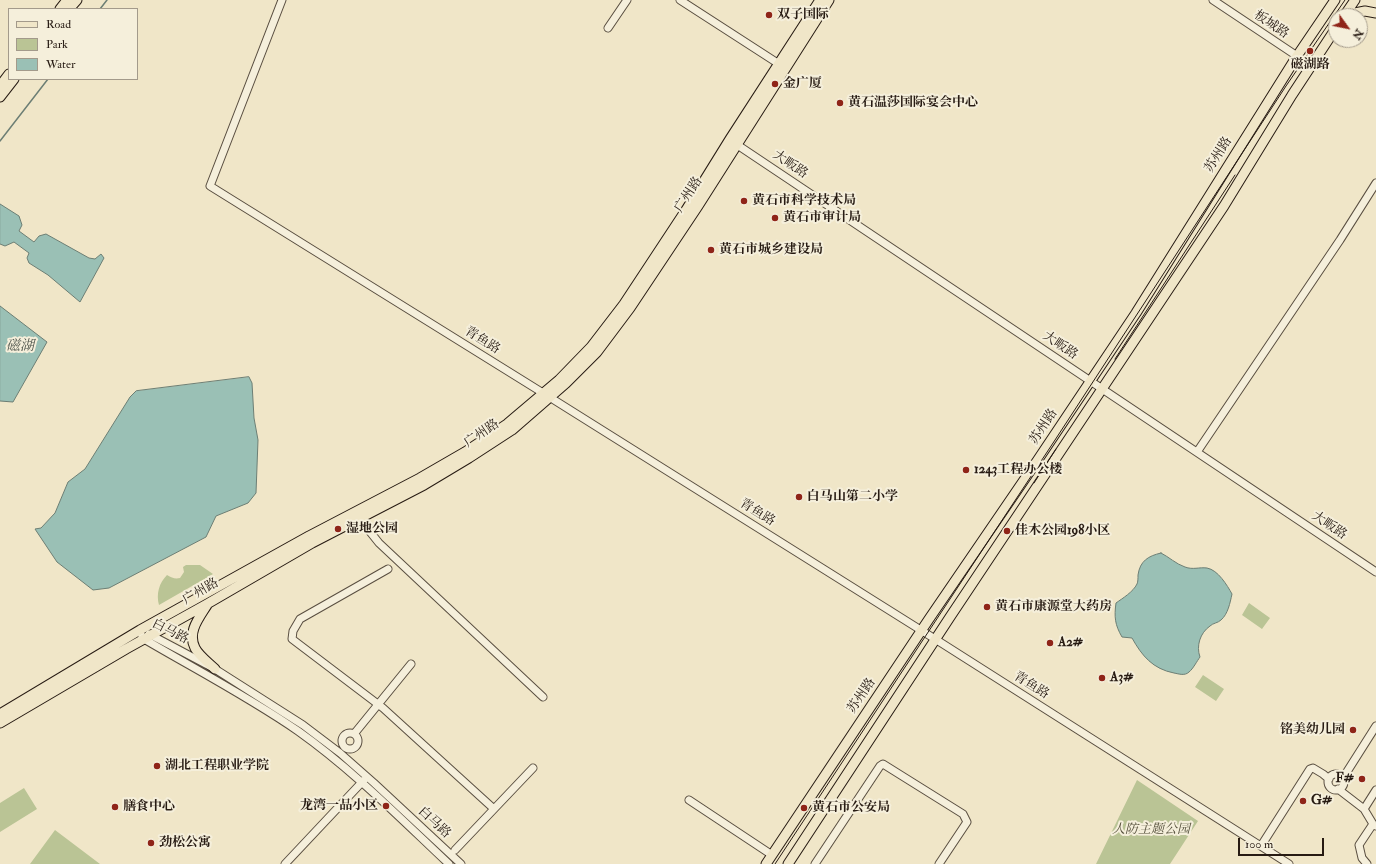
<!DOCTYPE html>
<html>
<head>
<meta charset="utf-8">
<style>
  body { margin:0 }
  #map { position:relative; width:1376px; height:864px; overflow:hidden; background:#f0e6c8; font-family:"IM FELL Double Pica",serif }
  canvas { display:block }
  .legend { position:absolute; left:8px; top:8px; width:130px; height:72px; box-sizing:border-box; background:#f5efdb; border:1px solid #a39a8b; margin:0; padding:5px 7px; list-style:none; font-size:12px; color:#271b13 }
  .legend li { display:flex; align-items:center; gap:8px; height:20px }
  .legend b { width:20px; border:1px solid #a39a8b }
  .north { position:absolute; left:1328px; top:8px; width:40px; height:40px; box-sizing:border-box; background:#f5efdb; border:1px solid #a39a8b; border-radius:50%; rotate:123deg; font-size:11px; font-weight:700; line-height:16px; text-align:center; color:#271b13 }
  .north::after { content:''; display:block; margin:auto; width:14px; height:18px; background:#8f2418; clip-path:polygon(50% 0,100% 100%,50% 72%,0 100%) }
  .scale { position:absolute; left:1238px; top:838px; width:86px; height:18px; box-sizing:border-box; border:2px solid #271b13; border-top:0; padding-left:5px; font-size:12px; line-height:14px; white-space:nowrap; color:#271b13; -webkit-text-stroke:3px #f5efdb; paint-order:stroke }
</style>
</head>
<body>
<div id="map">
<canvas width="1376" height="864"></canvas>
<ul class="legend">
<li><b style="height:5px;background:#f0e6c8"></b>Road</li>
<li><b style="height:11px;background:#bac495"></b>Park</li>
<li><b style="height:11px;background:#9ac0b5"></b>Water</li>
</ul>
<div class="north">N</div>
<div class="scale">100 m</div>
</div>
<script>
const ctx = document.querySelector('canvas').getContext('2d');
ctx.lineJoin = 'round';
function fill(path, color) {
  ctx.fillStyle = color;
  ctx.fill(path, 'evenodd');
}
function stroke(path, color, width, dash) {
  ctx.strokeStyle = color;
  ctx.lineWidth = width;
  ctx.lineCap = dash ? 'butt' : 'round';
  ctx.setLineDash(dash || []);
  ctx.stroke(path);
}
function drawText(font, color, halo, rows, align = 'center') {
  ctx.font = font + ' "IM FELL Double Pica","Noto Serif SC",serif';
  ctx.lineWidth = 4;
  ctx.setLineDash([]);
  ctx.textBaseline = 'middle';
  ctx.strokeStyle = halo;
  ctx.fillStyle = color;
  for (const [text, x, y, turn = 0] of rows) {
    ctx.save();
    ctx.translate(x, y);
    ctx.rotate((+turn || 0) * Math.PI / 180);
    ctx.textAlign = isNaN(turn) ? turn : align;
    if (halo) ctx.strokeText(text, 0, 0);
    ctx.fillText(text, 0, 0);
    ctx.restore();
  }
}
const green = new Path2D(`
  M186 565H200L213 574 159 605C156 594 159 583 167 575 172 578 175 579 180 578L184 572 183 567Z
  M1249 603 1270 618 1262 629 1242 615Z
  M1203 675 1224 689 1216 701 1195 687Z
  M1137 780 1198 821 1170 864H1096Z
  M24 788 37 809 0 832V803Z
  M55 830 100 864H30Z`);
const water = new Path2D(`
  M0 204 19 216 22 225 19 231 34 242 39 236 46 234 89 258 95 259 101 254 104 258 80 302 48 275 29 263 27 258 29 253 14 242 5 246 0 244Z
  M0 306 47 342 13 402 0 401Z
  M249 377 252 383 254 418 258 440 256 493 248 503 216 516 206 537 109 588 93 590 57 562 35 529 41 528 55 513 68 482 85 469 130 397 136 391Z
  M1161 553C1169 557 1176 564 1185 567 1193 570 1199 567 1207 568 1218 570 1227 585 1232 594 1230 603 1228 614 1221 620 1218 623 1213 623 1210 626 1200 633 1196 646 1200 657 1197 661 1193 669 1189 672 1185 676 1179 674 1174 673 1153 669 1142 656 1132 638L1122 637C1115 625 1114 617 1116 603 1123 598 1133 592 1137 584 1138 582 1138 578 1138 575 1140 561 1148 556 1161 553Z`);
const stream = new Path2D(`
  M100 9 107 0
  M0 141 48 79`);
const minor = new Path2D(`
  M282 0 210 186 543 393 943 644 1289 864
  M680 0 779 64
  M1213 0 1297 56
  M608 28 627 0
  M733 142 1376 572
  M1197 452 1340 240 1376 183
  M359 518 379 543 543 697
  M388 569 300 619 293 631 292 639 383 708 494 809
  M149 634 215 669 303 725 340 753 374 783 461 864
  M142 636 144 639C195 669 249 697 298 731 353 770 400 818 449 864
  M342 741a8 8 0 1 1 16 0a8 8 0 1 1-16 0Z
  M354 734 411 664
  M1328 782a8 8 0 1 1 16 0a8 8 0 1 1-16 0Z
  M1343 778 1376 726
  M1338 789 1364 809 1373 824 1376 826
  M689 800 772 855
  M1364 809 1376 790
  M1261 846 1310 769 1313 768 1323 774 1329 779
  M455 850 533 768
  M285 864 364 780
  M815 864 880 766 883 764 963 814 967 822 939 864
  M1367 864 1362 858 1359 845 1373 824`);
const major = new Path2D(`
  M60 9 67 0
  M69 9 77 0
  M1345 15 1365 11 1376 13
  M1344 16 1355 0
  M0 86 9 74
  M0 97 14 79
  M207 605C199 618 187 632 195 648 199 656 209 663 215 669
  M0 714 140 630 309 536 420 478 465 452 507 424 559 380 591 347 624 304 686 210 730 139 820 0
  M0 723 126 649 207 604 312 543 424 485 469 458 512 430 566 383 597 352 630 308 698 206 829 0
  M766 864 929 619 1037 461 1136 313 1297 56 1335 0
  M788 864 950 617 1224 206 1292 95 1336 28`);
const tram = new Path2D(`
  M1115 359 1235 175
  M1034 483 1056 449
  M775 864 1055 440 1286 86 1345 0`);
const markers = [
  [769,15,4,"#8f2418"],
  [1310,51,4,"#8f2418"],
  [775,84,4,"#8f2418"],
  [840,103,4,"#8f2418"],
  [744,201,4,"#8f2418"],
  [775,218,4,"#8f2418"],
  [711,250,4,"#8f2418"],
  [966,470,4,"#8f2418"],
  [799,497,4,"#8f2418"],
  [338,529,4,"#8f2418"],
  [1007,531,4,"#8f2418"],
  [987,607,4,"#8f2418"],
  [1050,643,4,"#8f2418"],
  [1102,678,4,"#8f2418"],
  [1353,730,4,"#8f2418"],
  [157,766,4,"#8f2418"],
  [1362,779,4,"#8f2418"],
  [1303,801,4,"#8f2418"],
  [386,806,4,"#8f2418"],
  [115,807,4,"#8f2418"],
  [804,808,4,"#8f2418"],
  [151,843,4,"#8f2418"]
];
const poiNames = [
  ["双子国际",777,15],
  ["磁湖路",1310,65,"center"],
  ["金广厦",783,84],
  ["黄石温莎国际宴会中心",848,103],
  ["黄石市科学技术局",752,201],
  ["黄石市审计局",783,218],
  ["黄石市城乡建设局",719,250],
  ["1243工程办公楼",974,470],
  ["白马山第二小学",807,497],
  ["湿地公园",346,529],
  ["佳木公园198小区",1015,531],
  ["黄石市康源堂大药房",995,607],
  ["A2#",1058,643],
  ["A3#",1110,678],
  ["铭美幼儿园",1345,730,"right"],
  ["湖北工程职业学院",165,766],
  ["F#",1354,779,"right"],
  ["G#",1311,801],
  ["龙湾一品小区",378,806,"right"],
  ["膳食中心",123,807],
  ["黄石市公安局",812,808],
  ["劲松公寓",159,843]
];
const streetNames = [
  ["板城路",1271,25,34],
  ["苏州路",1219,155,-58],
  ["大畈路",790,165,34],
  ["广州路",689,195,-57],
  ["青鱼路",482,341,32],
  ["大畈路",1060,346,34],
  ["苏州路",1044,427,-57],
  ["广州路",482,434,-34],
  ["青鱼路",757,513,32],
  ["大畈路",1329,526,34],
  ["广州路",201,592,-30],
  ["白马路",170,632,27],
  ["青鱼路",1031,686,32],
  ["苏州路",862,696,-56],
  ["白马路",434,823,43]
];
const parkNames = [
  ["人防主题公园",1151,830]
];
const waterNames = [
  ["磁湖",20,347]
];
fill(green, '#bac495');
fill(water, '#9ac0b5');
stroke(water, '#6c7e74', 1);
stroke(stream, '#6c7e74', 1.5);
stroke(minor, '#594e40', 9);
stroke(major, '#271b13', 11);
stroke(minor, '#f5efdb', 7);
stroke(major, '#f0e6c8', 9);
stroke(tram, '#271b13', 1);
for (const [x, y, r, color] of markers) {
  const dot = new Path2D();
  dot.arc(x, y, r, 0, 2 * Math.PI);
  ctx.fillStyle = color;
  ctx.fill(dot);
  stroke(dot, '#f5efdb', 1.5);
}
drawText('bold 13px', '#271b13', '#f5efdb', poiNames, 'left');
drawText('13px', '#271b13', '#f5efdb', streetNames);
drawText('italic 13px', '#534e3a', '#f5efdb', parkNames);
drawText('italic 14px', '#4f554c', '#f5efdb', waterNames);
</script>
</body>
</html>
